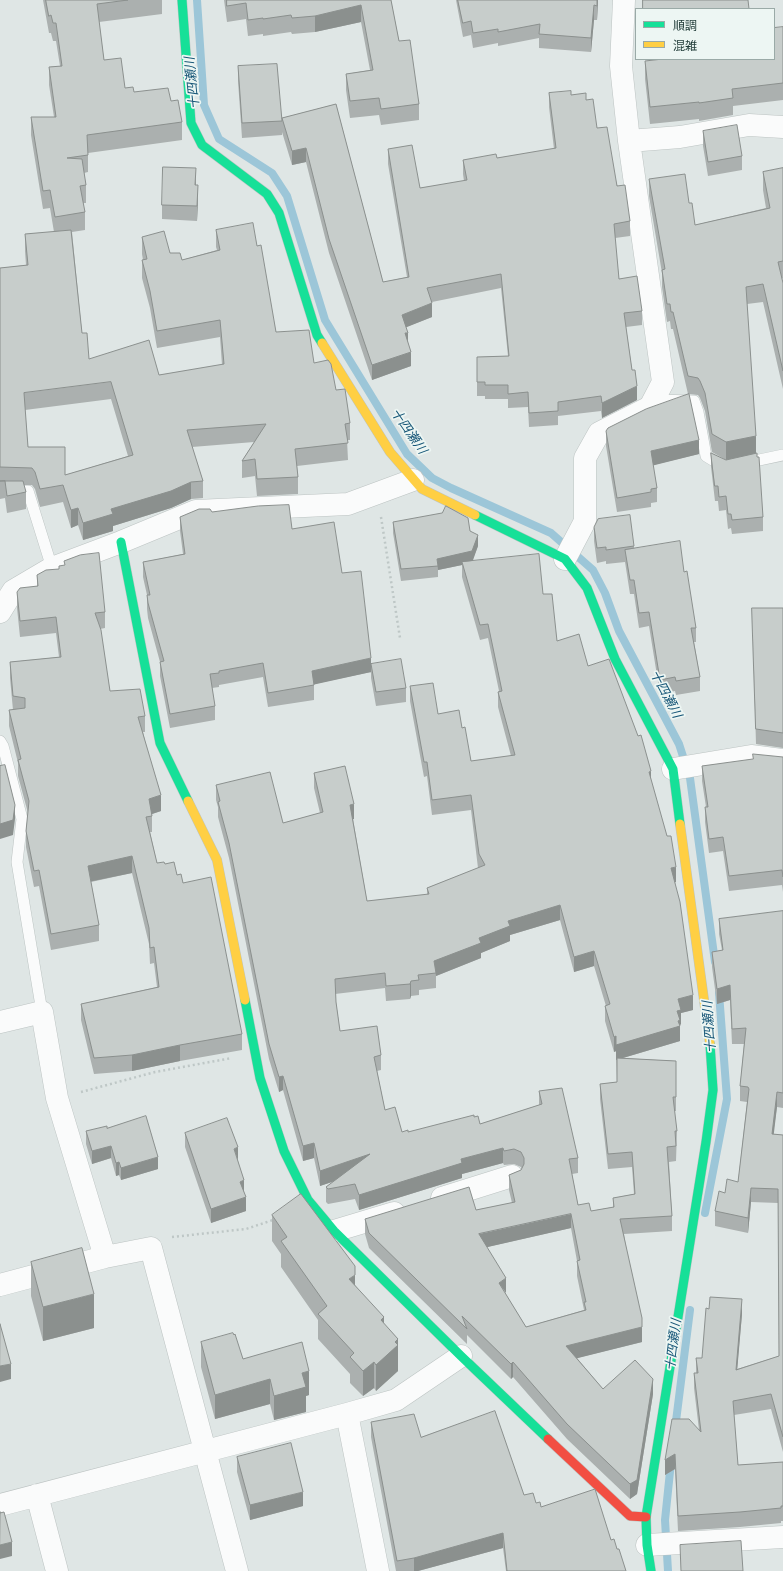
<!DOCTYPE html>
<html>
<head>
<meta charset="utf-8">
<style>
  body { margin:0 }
  #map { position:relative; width:783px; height:1571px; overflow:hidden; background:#dfe6e5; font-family:Barlow,"Noto Sans JP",sans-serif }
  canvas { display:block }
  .legend { position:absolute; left:635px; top:8px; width:140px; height:52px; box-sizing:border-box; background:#edf6f3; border:1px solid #9aaaa7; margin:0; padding:5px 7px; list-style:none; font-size:12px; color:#1e3936 }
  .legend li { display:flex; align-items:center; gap:8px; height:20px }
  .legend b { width:20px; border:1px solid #9aaaa7 }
</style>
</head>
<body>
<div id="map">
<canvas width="783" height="1571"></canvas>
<ul class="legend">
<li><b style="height:5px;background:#16e098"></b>順調</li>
<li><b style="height:5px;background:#ffcf43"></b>混雑</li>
</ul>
</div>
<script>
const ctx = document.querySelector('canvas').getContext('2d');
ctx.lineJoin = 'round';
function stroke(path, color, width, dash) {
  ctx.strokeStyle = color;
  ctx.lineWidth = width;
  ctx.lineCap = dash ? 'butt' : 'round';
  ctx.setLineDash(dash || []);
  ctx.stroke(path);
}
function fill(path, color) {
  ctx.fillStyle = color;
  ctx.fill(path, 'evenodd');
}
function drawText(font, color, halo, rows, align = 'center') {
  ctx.font = font + ' Barlow,"Noto Sans JP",sans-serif';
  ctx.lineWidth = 3.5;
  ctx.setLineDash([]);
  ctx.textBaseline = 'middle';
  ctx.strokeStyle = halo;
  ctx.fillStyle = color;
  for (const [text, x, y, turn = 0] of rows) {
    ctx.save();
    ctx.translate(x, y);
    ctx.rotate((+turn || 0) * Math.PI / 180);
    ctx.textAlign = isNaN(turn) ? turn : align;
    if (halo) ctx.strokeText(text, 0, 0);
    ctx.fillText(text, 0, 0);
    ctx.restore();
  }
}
const stream = new Path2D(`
  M197 0 204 105 219 139 272 173 287 196 325 320 407 454 432 478 451 488 551 533 593 570 605 593 619 631 679 744 690 778 715 962
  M705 1213 727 1099 719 993
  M675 1429 690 1310
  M668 1571 665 1520 671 1462`);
const path = new Path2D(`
  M381 517 400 638
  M81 1092 155 1072 232 1058
  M172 1237 246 1229 273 1220`);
const lane = new Path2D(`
  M654 400 694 401 698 412 706 456 724 467
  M745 463 783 455
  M0 491H28L52 568
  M0 741 3 746 22 819 17 862 42 1012`);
const street = new Path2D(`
  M629 141 680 137 749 125 783 127
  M565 559 585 521V458L599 433 650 407 663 382 629 141 621 66 624 0
  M0 612 13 591 52 568 121 542 196 511 348 504 413 480
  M673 769 751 756 783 760
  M0 1022 42 1012 57 1098 105 1257
  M442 1198 512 1176
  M334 1231 394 1213
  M0 1285 105 1257 151 1248 237 1571
  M347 1414 378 1571
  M37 1495 57 1571
  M0 1505 347 1414 396 1400 461 1356
  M647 1545 783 1537`);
const fast = new Path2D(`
  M182 0 191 123 202 145 267 194 279 213 317 335 322 343
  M475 515 565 559 587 588 615 659 673 769 680 824
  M121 542 160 743 188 801
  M245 1000 260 1078 284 1151 308 1200 334 1231 461 1356 548 1439
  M651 1571 647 1545 646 1517 706 1142 713 1090 710 1044`);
const slow = new Path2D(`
  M322 343 390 452 422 489 475 515
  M188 801 217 860 245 1000
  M680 824 710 1044`);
const jam = new Path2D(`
  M548 1439 630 1516 646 1517`);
const wall = new Path2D(`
  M43 0H162V14L99 22 104 60 125 88 134 92 171 101 182 122V140L88 153V172L84 173 86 185V203H83L85 212V230L72 232 82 333 89 359 159 375 222 365 220 337 157 348 150 308 142 278V260H143L142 254V237L182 260 217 250 216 247V230L257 246 276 332 314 363 336 390 350 423V440H347L348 460 297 466 298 477V494L257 496 255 476 242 478V461L254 442 192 447 203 481V498L191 499 171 508 113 526V531L83 540 78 525 71 528 63 502 40 507 35 489 32 485H24L26 492V509L7 513 5 498 0 499V268L26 265 25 251V234L54 232 50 208 43 209 31 135V117H54L49 85V67L60 66 56 41H53L51 33H49ZM111 399 128 456 65 475 28 447 25 410Z
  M224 0H391L399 41 419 104V120L381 125 379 115 350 118 346 90V74L370 70 361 22 315 32 292 34 291 32 263 36V34L248 36 246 19 227 22Z
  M456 0H598L597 20H594L591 52 539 48V38L498 46V43L473 48 471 35 463 37Z
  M783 27V101V100L733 106V115L699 121V119L650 124 645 79V61L774 59Z
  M238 66 282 121V135L242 138 238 81Z
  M549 93 571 95 586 100 597 128 630 221V236L615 238 619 279 642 311V325L626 327 632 370 637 400 602 418 601 411 558 416V425L529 427 528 407 508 408V399H485V396H477V357L508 356 501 288 432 302V317L406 327 411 366 372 380 329 253 306 162 292 165 282 132V118L336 104 383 282 407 277 388 164V149L420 188 464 181 463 174V160L497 158 554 149 549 107Z
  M703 131 742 156V170L708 176 703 146Z
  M783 168V278L782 279 783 283V389L763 302 747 304 756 454 763 517V531L732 534 731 528 728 529 726 510 719 511 718 501H715L711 467V453L726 460 712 452 705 411 700 398 698 395 689 394 699 454 653 465 657 488V502L651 503V507L617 512 606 446V431L688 394 673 329H671L670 321 667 322 662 287V273L649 196V179L689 203 695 225 766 208 763 190V172Z
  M196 185 198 199 197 221 162 219V205Z
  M212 512 292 529 342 573 371 672 314 684V700L268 707 263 677 219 685V687L212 688 215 706V720L170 728 160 676V662L148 618 147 609V595L143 577V562L183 554 180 531V517Z
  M393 522 470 531 478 546 472 561 543 594 557 641 588 666 651 781 676 882H675L693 1010 681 1013V1024L680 1025V1041L623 1058 676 1061V1111H674L677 1131 676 1161 669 1162 672 1216V1231L624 1234 642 1342 577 1358 603 1389 653 1394 637 1494 630 1499 567 1439 513 1377 511 1379 467 1335V1344L369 1248 365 1234V1219L476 1210 512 1203 509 1190V1175L521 1170 522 1169 521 1167 514 1164 504 1165 503 1163 462 1174V1178L359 1210 355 1199 328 1204 326 1202V1187L332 1182 320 1186 314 1158 303 1161 283 1090 279 1092 269 1059 229 858 218 817V807L216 800V785L283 823 320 813 314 788V773L354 819H353L367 901 427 895V888L478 868 471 810 432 815 427 776 424 777 410 701V686L438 714 462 728 471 761 511 756 498 707V692L499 691 488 638 480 640 462 577V565L438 570V577L401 581 393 533ZM560 920 574 972 594 966 606 1006H605V1021L614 1052 616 1051 617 1082 600 1084V1099L608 1169 632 1167 634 1194 613 1198V1207L591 1211 578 1205 572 1174 578 1173V1158L539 1091V1105L480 1124 474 1117 408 1132H402L385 1110 377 1071 381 1070V1055L340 1031 336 1002 335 994 385 988 386 1001 410 999 411 996 419 995V990L436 988V976L481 958V953L510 941V935ZM571 1228 577 1261V1276L584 1310 526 1327 505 1293 487 1247Z
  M594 527 634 546V548L684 572 696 628V642H694L700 677V691L676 695 675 691 660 694 649 626 639 628 634 594H630L625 562 606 564V561L597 563 594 541Z
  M59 566 105 612V628L100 629 110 691 145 716V732H143L161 811 152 814V832H150L157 863 165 864 177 875 183 883 242 1034V1050L180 1061 132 1071 94 1074 81 1020V1004L157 987 154 963 150 964 149 944 132 873 91 882 99 925V941L51 950 39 886 34 887 26 847V831L28 813 18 776V763L9 726V710H13L10 678V662L59 657 56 633 20 637 17 608V592L37 586V575L59 569Z
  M752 608H783V748L756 744Z
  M371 664 406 688V702L376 706 371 678Z
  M783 757V892L782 885 729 891 723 851 709 853 705 822V807H706L702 781V766Z
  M783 911V1108L777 1107 773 1134 783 1135V1452L771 1409 734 1415 738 1465 783 1462V1521H781V1523L740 1527 678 1531 675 1469 665 1475V1460L699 1430 694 1388V1373H696V1358H702L742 1314 737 1369 779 1356 778 1203 751 1202 748 1233 715 1226V1211L725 1193 738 1182 747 1102 740 1101V1086L744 1044H732L730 1000 717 1004 712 967V952L722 950 719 934V919Z
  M107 1128 158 1169 121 1180 119 1175 116 1176 111 1158 92 1164 86 1144V1131Z
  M185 1133 238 1161 244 1194 246 1211 211 1223 185 1147Z
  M272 1215 355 1285 384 1324 398 1339V1371L376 1391 374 1388 363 1396 350 1383V1374L318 1339V1320L281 1267V1254L272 1241Z
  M31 1262 94 1328 43 1341 31 1296Z
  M201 1342 243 1359 309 1395 306 1396V1412L274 1420 270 1404 215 1419 201 1367Z
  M371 1422 421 1437 524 1495 541 1507 611 1540 617 1549 626 1571H506L503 1548 418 1571H396L371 1437Z
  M237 1457 303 1506 250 1520 237 1472Z`);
const shadedWall = new Path2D(`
  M597 0H598L597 20Z
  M361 5V22L315 32V16Z
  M594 5V20L591 52V38Z
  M306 148V162L292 165V151Z
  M196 168V183L195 199V185Z
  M198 185V199L197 221V206Z
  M432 303V317L402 329V315Z
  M405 333H408V347Z
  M411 352V366L372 380V365Z
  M637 386V400L602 418V403Z
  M756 436V454L726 460V442Z
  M699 440V454L651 466V451Z
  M191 482V499L171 508 113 526V531L83 540V523L111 509Z
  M78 508V525L71 528V510Z
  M478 535V546L472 563 462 562V565L438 570 437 559Z
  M371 658V672L312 685V671Z
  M651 771V786L649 772Z
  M161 795V811L149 815V799Z
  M354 804V819L350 820V805Z
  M15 805V819L13 835 0 839V824Z
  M132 856V873L88 882V866Z
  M676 867V882L671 883V868Z
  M560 905V920L510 935V941L481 953V958L436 976 434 961 479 938 508 921Z
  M594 951V966L574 972V957Z
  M411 981V996L410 999V984Z
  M730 985V1000L717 1004V989Z
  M693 995V1010L681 1013V1024L680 1025V1041L616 1060V1045L677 1011 678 999Z
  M616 1036V1051L614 1052V1037Z
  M180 1045V1061L132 1071V1055Z
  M283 1076V1090L279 1092V1077Z
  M777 1092V1107L772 1149V1134Z
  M314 1143V1158L303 1161V1146Z
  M111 1146V1158L92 1164V1151Z
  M238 1147V1161L234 1149Z
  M503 1148V1163L462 1174V1178L359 1210V1195L461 1159Z
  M370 1154V1169L320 1186V1171Z
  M158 1157V1169L121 1180V1168Z
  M119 1162V1175L116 1176V1163Z
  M244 1180V1194L240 1182Z
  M751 1188V1202L748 1233V1218Z
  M246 1197V1211L211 1223V1209Z
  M571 1214V1228L479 1249V1234Z
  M355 1275V1300L349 1279Z
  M506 1278V1293L499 1283Z
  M94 1294V1328L43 1341V1307Z
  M742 1299V1314L736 1384V1370Z
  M384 1317V1343L381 1320Z
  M642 1327V1342L566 1361V1346Z
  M398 1339V1371L376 1391V1365L395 1342Z
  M374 1362V1388L363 1396V1371Z
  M513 1362V1377L511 1379V1364Z
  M11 1364V1379L0 1382V1366Z
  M309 1371V1395L306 1396V1412L274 1420V1396L302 1373Z
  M270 1379V1404L215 1419V1395Z
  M653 1379V1394L637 1494 630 1499V1484Z
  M675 1454V1469L665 1475V1460Z
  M303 1492V1506L250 1520V1505Z
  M503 1533V1548L418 1571H414V1558Z
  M12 1542V1556L0 1559V1545Z`);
const building = new Path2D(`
  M46 0H128L97 4 104 60 121 58 125 88 133 87 134 92 168 88 171 101 178 100 182 122 87 135 88 155 67 158 82 159 86 185 80 186 85 212 55 217 50 190 43 191 31 117H56L49 67 62 66 56 23H53L51 15 49 16Z
  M227 0H391L399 41 410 40 419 104 381 109 379 98 350 101 346 74 373 70 361 5 315 16 292 18 291 15 263 19V18L248 20 246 3 227 6Z
  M458 0H597V6L594 5 591 38 539 34 540 24 498 32V29L473 33 471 21 463 23Z
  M643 0H748L749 9H643Z
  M783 27V83L732 89 733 98 699 103V102L650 107 645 61 663 59H774V28Z
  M277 64 282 121 242 123 238 66Z
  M571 91V95L586 93V100L593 99 597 128 607 127 617 186 625 185 630 221 614 224 619 279 637 276 642 311 624 313 632 370H635L637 386 602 403 601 396 558 402V411L529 413 528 392 508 394V385H485V382H477V357L509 356 501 274 427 288 432 303 402 315 408 333H405L411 352 372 365 329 239 306 148 292 151 282 118 336 104 383 282 409 277 388 149 412 145 420 188 467 180 463 160 496 154 497 158 556 148 549 93Z
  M737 125 742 156 708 162 703 131Z
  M163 167 196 168 195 185H198L197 206 162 205Z
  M783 168V261L778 262 783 283V371L763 284 746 287 756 436 726 442 712 434 705 393 700 381 698 378 688 376 673 312H671L670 304H667L662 270 665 269 649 179 685 174 689 203H692L695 225 770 208 763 172Z
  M253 223 257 246 261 245 276 332 309 330 314 363 328 360 331 364 336 390 345 389 350 423 345 424 348 443 295 449 298 477 257 479 255 459 242 461 266 424 187 430 203 481 191 482 171 491 111 509 113 514 83 523 78 508 71 510 63 485 40 489 35 472 32 468 0 467V268L28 265 25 234 71 230 82 333H87L89 359 149 340 159 375 224 364 220 320 157 331 150 291 142 260 147 259 142 237 164 231 170 253H180L182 260 220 250 216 230ZM111 382 133 455 65 475V447H28L24 393Z
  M689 394 699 440 651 451 657 488 651 489V492L617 498 606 431 608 428 646 409Z
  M711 453 726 460 757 453V457H759L763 517 732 520 731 514H728L726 496 719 497 718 486H715Z
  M0 481H23L26 492 7 496 5 481Z
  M289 505 292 529 334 522 342 573 361 571 371 658 312 671 314 685 268 693 263 663 219 671V673L210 674 215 706 170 714 160 662 164 661 148 603 147 595H150L143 562 185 554 180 517 199 509H210L212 512 258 506Z
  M446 506 468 518 470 531 478 535 472 551 437 559 438 566 401 569 393 522 442 513Z
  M630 515 634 546 606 550V547L597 548 594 527 598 519Z
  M680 541 684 572 687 571 696 628H691L700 677 676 681 675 677 660 680 649 612 639 613 634 580H630L625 550Z
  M99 553 105 612 95 613 101 630 110 691 140 689 145 716 138 717 161 795 149 799 152 816 146 817 157 863 164 862 165 864 174 862 177 875 181 874 183 883 211 877 242 1034 180 1045 132 1055 94 1058 81 1004 159 987 154 947 150 948 149 928 132 856 88 866 99 925 51 934 39 870 34 871 26 831 29 801 18 760 21 759 9 710 25 708V698L13 696 10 662 61 657 56 617 20 621 17 592 20 588 38 586 37 575 46 570 59 569V566L65 565 64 561 80 555Z
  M539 554 543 594H552L557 641 579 634 588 666 609 659 638 736 641 735 651 771 649 772 667 836H671L676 867 671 868 680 902 693 995 678 999 681 1010 677 1011 680 1020 678 1021 680 1026 616 1045V1036L614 1037 605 1006 610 1004 594 951 574 957 560 905 508 921 510 926 479 938 481 943 434 961 436 973 418 975 419 980 411 981 410 984 386 986 385 973 335 979 336 1002 340 1031 377 1026 381 1055 374 1057 385 1110 395 1107 402 1132 408 1130V1132L474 1115V1117L478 1116 480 1124 542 1104 539 1091 562 1088 578 1158 569 1159 578 1205 589 1203 591 1211 614 1207 613 1198 635 1194 632 1152 608 1154 600 1084 617 1082V1058L676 1061V1097H673L677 1131H675L676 1146 667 1147 672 1216 620 1219 642 1318V1327L566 1346 603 1389 635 1360 653 1379 637 1480 630 1484 567 1424 513 1362 511 1364 462 1316 467 1329 369 1233 365 1219 469 1187 476 1210 515 1202 509 1175 521 1170 524 1164V1158L521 1152 514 1149 504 1151 503 1148 461 1159 462 1163 359 1195 355 1184 328 1189 326 1187 370 1154 320 1171 314 1143 303 1146 283 1076 279 1077 269 1044 229 843 218 802 220 801 216 785 270 772 283 823 323 812 314 773 345 766 354 804 350 805 367 901 429 894 427 888 485 865 479 854 471 795 432 800 427 762H424L410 686 433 683 438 714 459 710 462 728 465 727 471 761 515 755 498 692 502 691 488 624 480 625 462 562ZM571 1214 580 1260 577 1261 586 1302H584L586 1310 526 1327 499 1283 506 1278 479 1234Z
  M752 608H783V733L756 729Z
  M401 659 406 688 376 692 371 664Z
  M753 754 783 757V877L782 870 729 876 723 837 709 839 705 807H708L702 766 753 759Z
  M5 765 15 805 13 820 0 824V766Z
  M783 911V1093L777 1092 772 1134 783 1135V1437L771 1394 733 1401 738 1465 783 1462V1506H781V1508L740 1512 678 1516 675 1454 665 1460 672 1419H689L701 1432 694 1373H698L696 1358H702L706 1308 709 1309 710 1297 742 1299 736 1370 779 1356 778 1189 751 1188 748 1218 715 1211 719 1191 725 1193 727 1179 738 1182 749 1089 748 1087 740 1086 746 1028 732 1029 730 985 717 989 712 952 723 950 719 919Z
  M146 1116 158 1157 121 1168 119 1162 116 1163 111 1146 92 1151 86 1131 107 1126V1128Z
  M227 1118 238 1147 234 1149 244 1180 240 1182 246 1197 211 1209 185 1133Z
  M301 1194 355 1266V1275L349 1279 384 1317 381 1320 398 1339 395 1342 398 1345 376 1365 374 1362 363 1371 350 1357 354 1353 318 1314 327 1306 281 1241 287 1237 272 1215Z
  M82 1248 94 1294 43 1307 31 1262Z
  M0 1324 11 1364 0 1366Z
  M233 1333 234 1335 235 1334 243 1359 302 1342 309 1371 302 1373 306 1387 274 1396 270 1379 215 1395 201 1342Z
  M495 1411 524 1495 533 1493 536 1503 540 1502 541 1507 595 1489 611 1540 614 1539 617 1549H619L626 1571H507L503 1533 414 1558 397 1561 371 1422 414 1414 421 1437Z
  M291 1443 303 1492 250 1505 237 1457Z
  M0 1512V1513L4 1512 12 1542 0 1545Z
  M741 1541 743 1571H681L680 1545Z`);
const waterNames = [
  ["十四瀬川",192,83,-96],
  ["十四瀬川",409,431,55],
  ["十四瀬川",666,694,62],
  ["十四瀬川",709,1027,-94],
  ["十四瀬川",673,1345,-83]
];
stroke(stream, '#9cc6d8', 8);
stroke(lane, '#bcc3c2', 12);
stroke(street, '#bcc3c2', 23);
stroke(fast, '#bcc4c2', 10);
stroke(slow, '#bcc4c2', 10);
stroke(jam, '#bcc4c2', 10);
stroke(path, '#bec7c6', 2.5, [2, 3]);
stroke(lane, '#fafbfb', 11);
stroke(street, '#fafbfb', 22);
stroke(fast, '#16e098', 9);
stroke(slow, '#ffcf43', 9);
stroke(jam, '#f24e42', 9);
fill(wall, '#abb0af');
fill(shadedWall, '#8b908e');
fill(building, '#c7cdcb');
stroke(building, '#8b908e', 1);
drawText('italic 13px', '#165677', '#edf6f3', waterNames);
</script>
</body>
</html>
